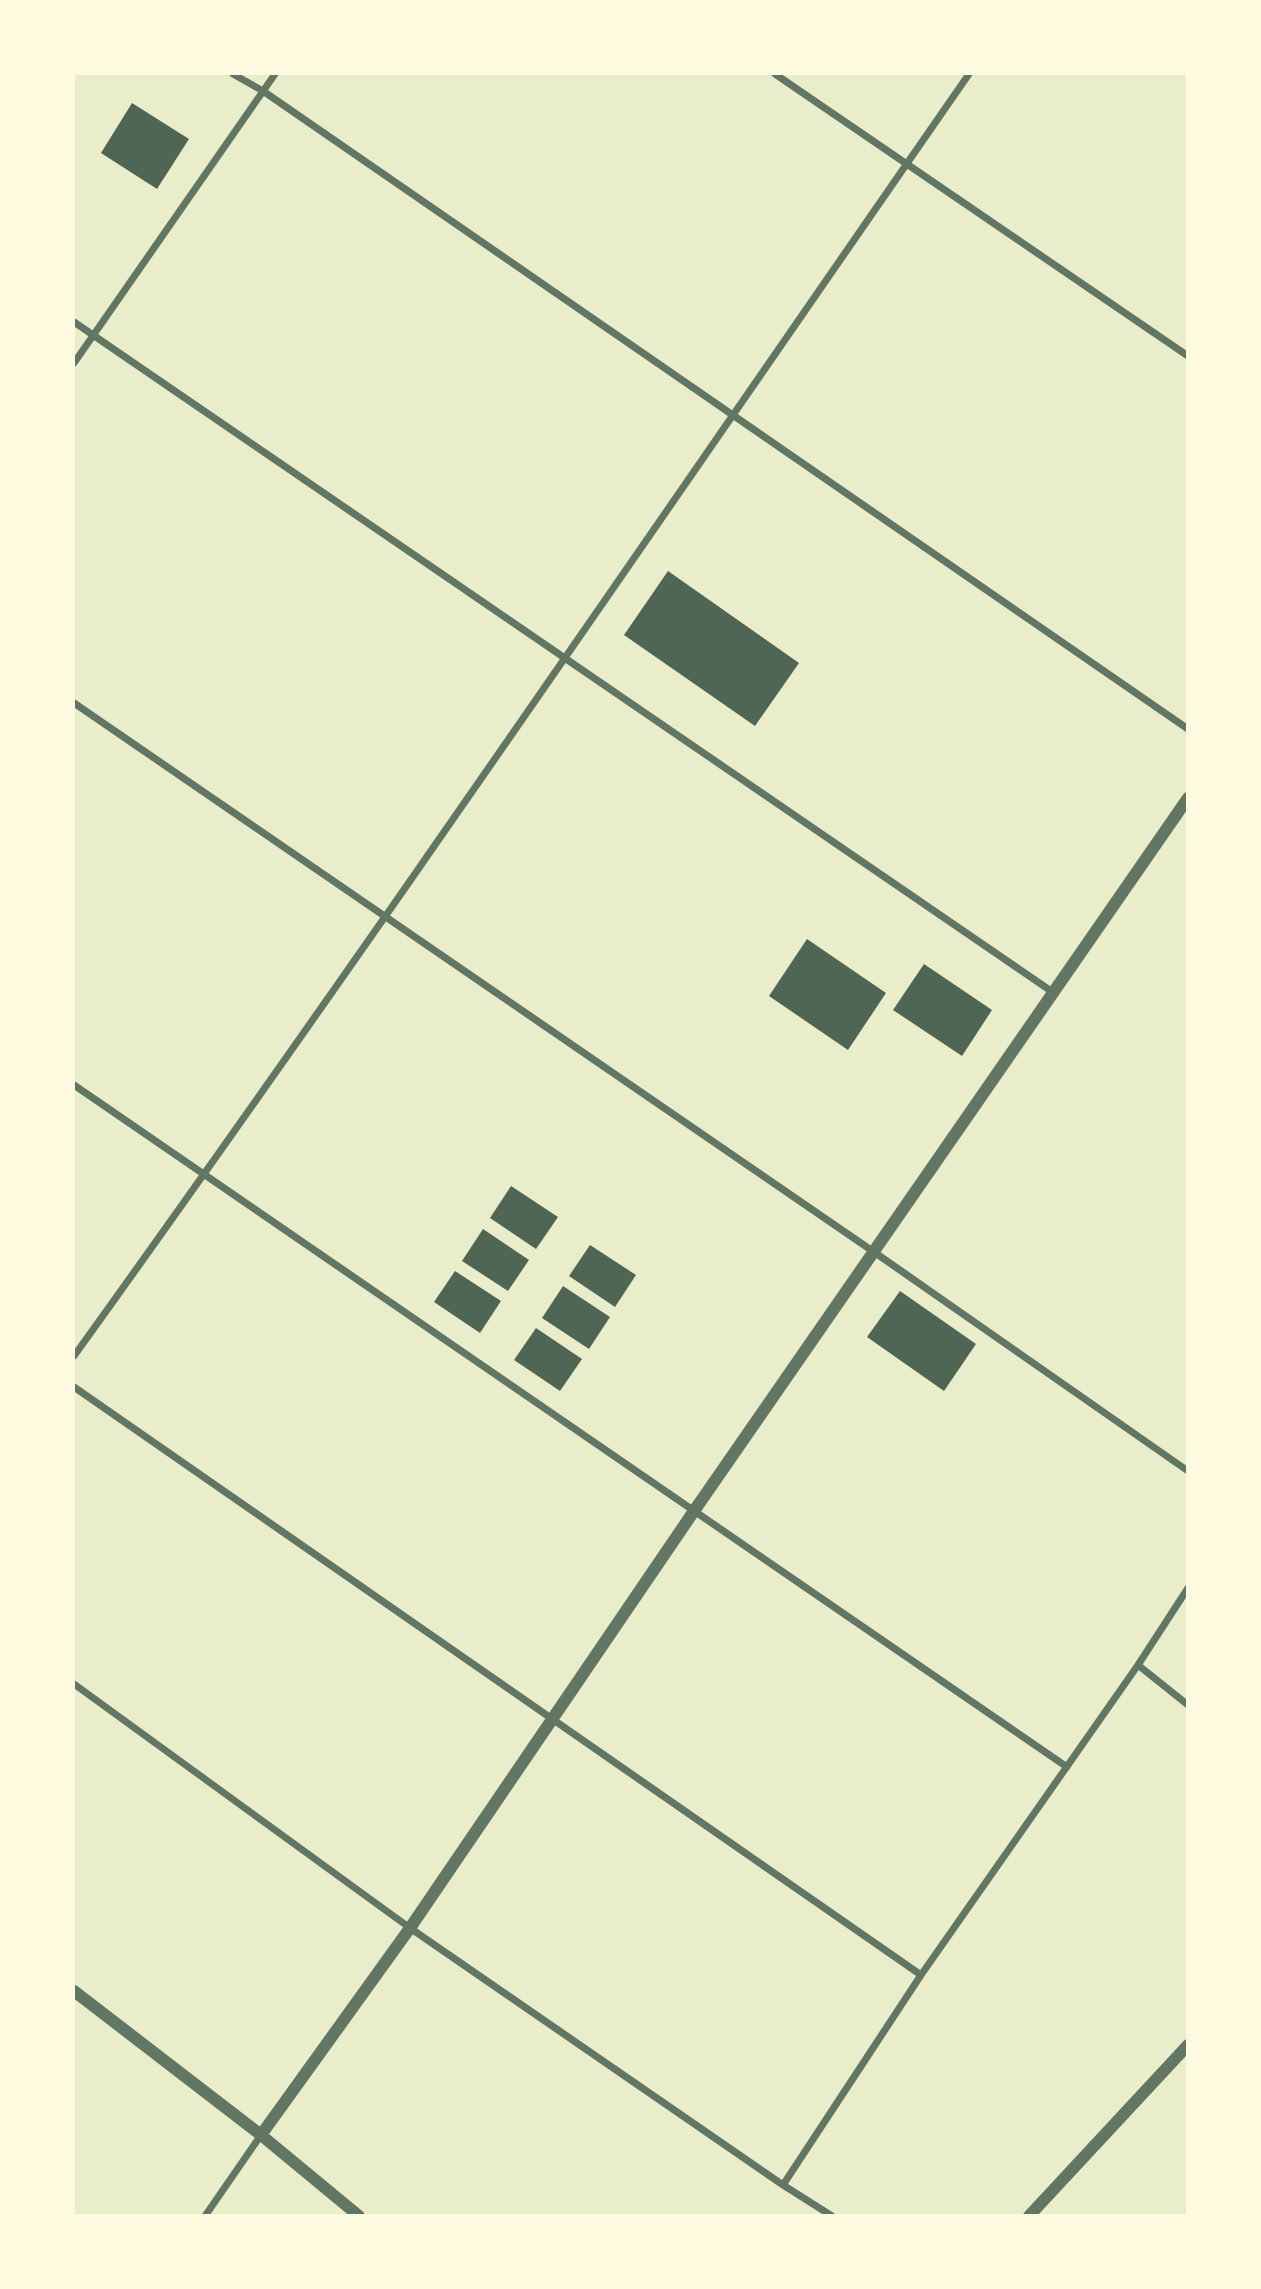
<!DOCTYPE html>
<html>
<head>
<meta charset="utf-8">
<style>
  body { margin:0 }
  #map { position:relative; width:1261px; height:2289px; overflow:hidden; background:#e9edc9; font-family:"PT Sans",sans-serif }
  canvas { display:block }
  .frame { position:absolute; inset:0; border:75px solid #fefae0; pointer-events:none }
</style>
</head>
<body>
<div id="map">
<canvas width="1261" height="2289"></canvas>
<div class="frame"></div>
</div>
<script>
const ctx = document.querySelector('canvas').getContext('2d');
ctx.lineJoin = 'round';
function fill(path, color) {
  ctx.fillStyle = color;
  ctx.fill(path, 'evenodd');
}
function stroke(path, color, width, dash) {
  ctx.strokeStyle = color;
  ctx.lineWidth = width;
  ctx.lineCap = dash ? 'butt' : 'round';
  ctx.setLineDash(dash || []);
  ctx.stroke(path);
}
const building = new Path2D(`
  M132 103 189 139 157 189 101 153Z
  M668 571 799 663 755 726 624 635Z
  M807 939 886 993 848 1050 769 996Z
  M924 964 992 1010 962 1056 893 1010Z
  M511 1186 558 1217 536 1249 490 1218Z
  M483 1229 529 1260 508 1291 462 1261Z
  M590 1245 636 1275 615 1307 569 1276Z
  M455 1271 501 1301 480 1333 434 1302Z
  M563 1286 610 1317 589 1349 542 1318Z
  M900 1291 976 1344 944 1391 867 1337Z
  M536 1328 582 1359 560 1391 514 1360Z`);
const minor = new Path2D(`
  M233 74 263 91 1188 729
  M775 74 1188 356
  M74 322 1054 993
  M74 363 275 74
  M74 703 874 1252 1188 1471
  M74 1085 1067 1767
  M74 1356C378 933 672 502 969 74
  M74 1387 921 1975
  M1138 1665 1188 1705
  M74 1684 410 1928 783 2185 832 2216
  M783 2185 921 1975 1138 1665 1188 1588
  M205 2216 261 2135`);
const tertiary = new Path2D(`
  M74 1991 261 2135 359 2216
  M261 2135 410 1928 694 1511 1188 798
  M1029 2216 1188 2045`);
fill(building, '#4f6655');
stroke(minor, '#617663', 7);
stroke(tertiary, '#617663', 12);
</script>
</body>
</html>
